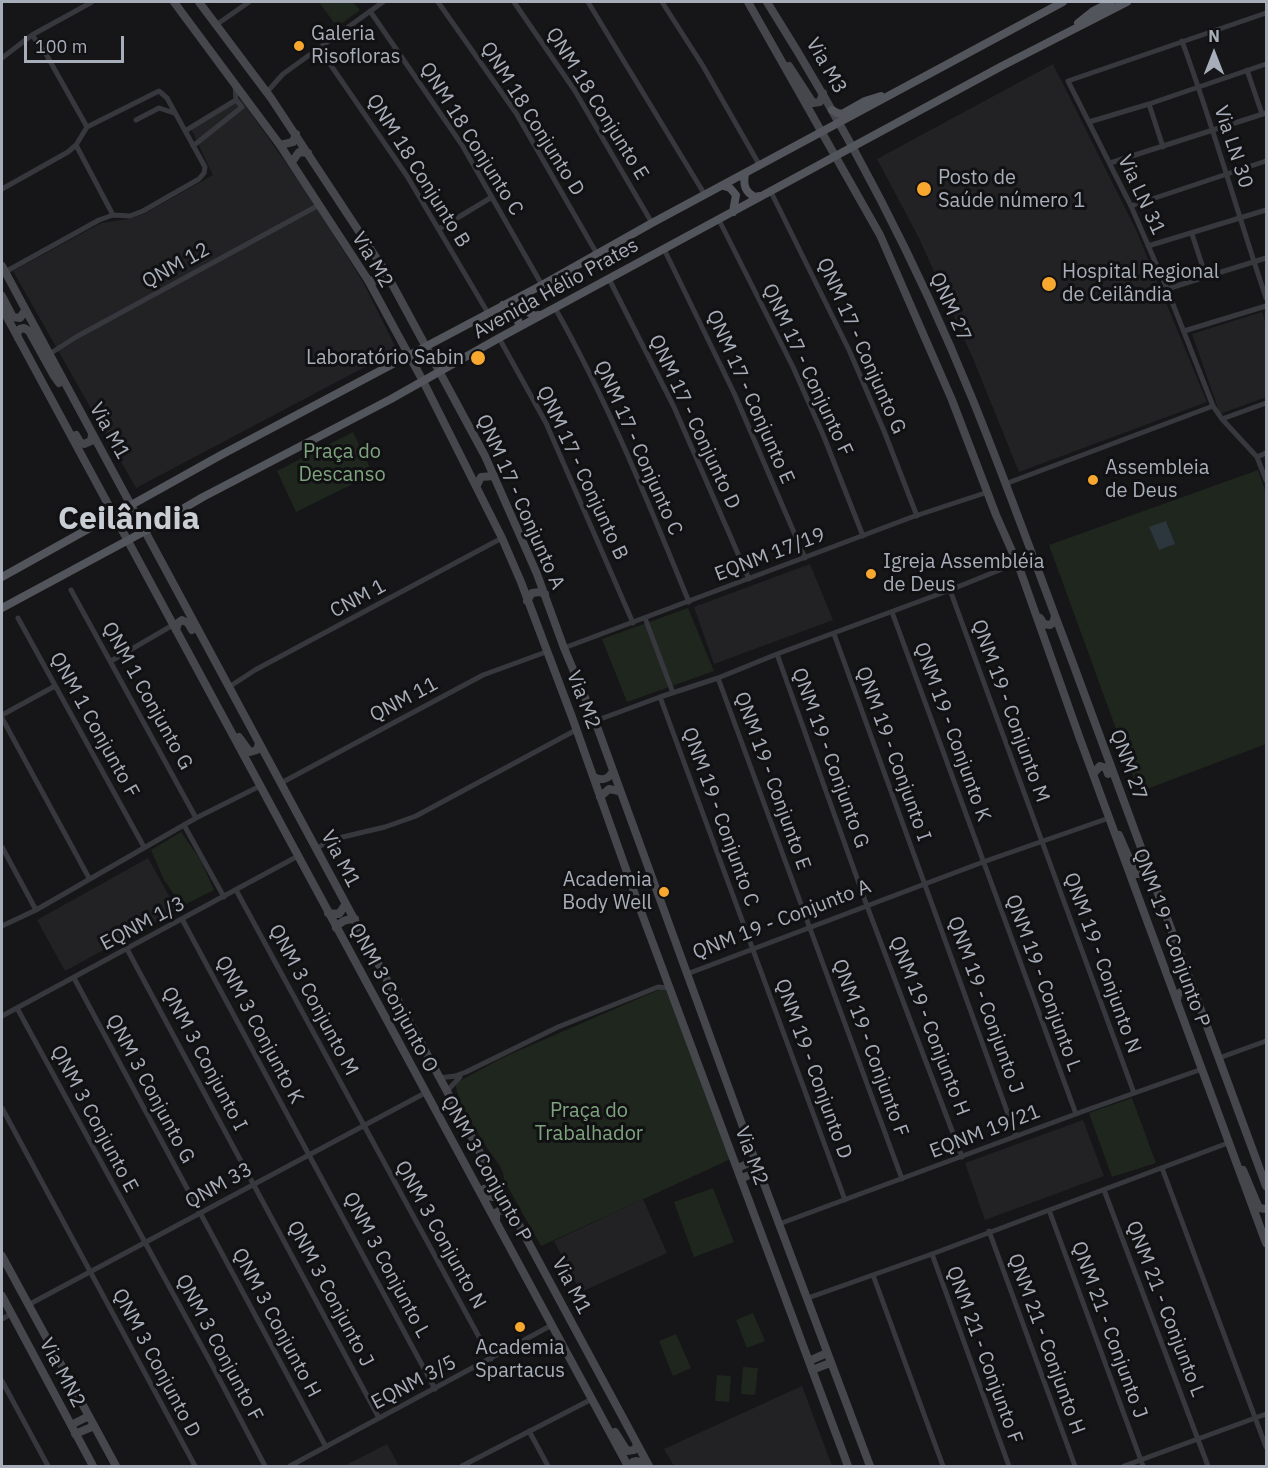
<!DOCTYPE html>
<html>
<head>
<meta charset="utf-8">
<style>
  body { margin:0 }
  #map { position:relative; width:1268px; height:1468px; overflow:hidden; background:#161618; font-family:"IBM Plex Sans",sans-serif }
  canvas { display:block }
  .frame { position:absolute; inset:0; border:3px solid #a8aeb9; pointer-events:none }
  .north { position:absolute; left:1184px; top:24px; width:60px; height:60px; -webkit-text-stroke:4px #111113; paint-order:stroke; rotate:0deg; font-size:16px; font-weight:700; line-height:24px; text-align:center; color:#a8aeb9 }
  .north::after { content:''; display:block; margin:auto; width:21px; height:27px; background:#a8aeb9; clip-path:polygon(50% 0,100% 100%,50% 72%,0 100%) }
  .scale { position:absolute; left:24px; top:36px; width:100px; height:27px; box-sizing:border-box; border:3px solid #a8aeb9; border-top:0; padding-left:8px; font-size:18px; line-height:21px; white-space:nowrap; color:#a8aeb9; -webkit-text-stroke:4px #111113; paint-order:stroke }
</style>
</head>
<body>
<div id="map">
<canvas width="1268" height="1468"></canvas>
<div class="frame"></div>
<div class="north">N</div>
<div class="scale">100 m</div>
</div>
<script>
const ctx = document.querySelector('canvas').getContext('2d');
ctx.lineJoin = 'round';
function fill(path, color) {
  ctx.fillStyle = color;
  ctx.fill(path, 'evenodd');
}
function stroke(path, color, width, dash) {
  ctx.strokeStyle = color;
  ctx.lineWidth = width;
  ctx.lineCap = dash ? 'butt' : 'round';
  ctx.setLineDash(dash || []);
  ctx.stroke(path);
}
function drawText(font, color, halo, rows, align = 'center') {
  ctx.font = font + ' "IBM Plex Sans",sans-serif';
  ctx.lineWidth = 6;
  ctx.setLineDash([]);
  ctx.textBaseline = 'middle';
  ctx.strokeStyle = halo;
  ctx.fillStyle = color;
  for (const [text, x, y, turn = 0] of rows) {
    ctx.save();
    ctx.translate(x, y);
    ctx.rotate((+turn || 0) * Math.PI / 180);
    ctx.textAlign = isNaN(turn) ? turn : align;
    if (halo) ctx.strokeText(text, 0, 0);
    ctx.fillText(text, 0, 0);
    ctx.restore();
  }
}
const built = new Path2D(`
  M1053 64 1136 230 1207 402 1019 472 974 361 919 238 877 159Z
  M240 98 304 188 363 282 397 350 136 488 13 271 101 223 128 219 144 214 213 175 191 129Z
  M1262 312 1266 324V397L1220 414 1192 334Z
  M810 564 833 620 714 664 694 607Z
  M148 858 177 910 65 971 37 920Z
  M1083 1120 1104 1176 985 1220 965 1163Z
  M643 1199 667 1253 581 1292 554 1241Z
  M802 1386 832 1466H674L664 1449Z
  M387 1444 399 1466H344Z`);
const green = new Path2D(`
  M319 2H353L360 10 337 27Z
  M353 432 373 474 296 512 277 471Z
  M1258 470 1266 493V744L1139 792 1049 545Z
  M688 608 714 671 627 702 602 639Z
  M181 832 200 859 214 890 182 906 164 880 151 850Z
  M663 988H668L733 1158 541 1246 504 1180C504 1168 496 1161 489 1151 480 1136 454 1098 456 1083L504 1057Z
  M1132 1098 1156 1163 1112 1177 1089 1113Z
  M713 1188 734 1242 694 1257 674 1202Z
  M753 1313 765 1341 747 1348 736 1320Z
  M676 1334 691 1368 673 1376 659 1341Z
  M743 1367 758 1368 755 1395 741 1394Z
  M717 1375 731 1376 729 1402 715 1401Z`);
const water = new Path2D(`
  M1166 521 1175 544 1159 550 1149 527Z`);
const minor = new Path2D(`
  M438 2 516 113 597 254
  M514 2 575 91 652 223
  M588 2 705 195
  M662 2 703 66 760 166
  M370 11 462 145 542 285
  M1266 13 1068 81 1131 206 1167 289 1213 406 1222 419 1257 457 1266 480
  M216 25 249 2
  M32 35 46 54 87 127
  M1182 41C1213 125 1237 212 1266 298
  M319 48 407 176 488 313
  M2 58 32 35 92 2
  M1247 70 1262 114
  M267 92 283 74 383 2
  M1149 104 1163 147
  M136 120 159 108 174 113
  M1089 122 1149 104 1266 64
  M185 131 236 100
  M76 145 113 215
  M193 146 242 107 236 100 235 85
  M1110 163 1266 113
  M2 189 68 152 76 145 87 127 159 91 167 98 205 167 204 173 199 179 143 211 130 216 113 215 99 220 5 272
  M771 192 849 350 884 431 917 516
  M1131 206 1266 161
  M719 220 793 367 824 437 863 536
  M439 229 492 197
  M1192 234 1206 277
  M1148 246 1266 210
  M664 249 734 393 805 558
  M609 279 674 407 749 579
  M1167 289 1266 258
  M555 308C608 402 648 502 689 602
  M1184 331 1266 306
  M499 338 546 423 633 623
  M48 355 76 337 319 205
  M1222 419 1266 403
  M1257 457 1266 453
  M1005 484 1213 406
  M71 590 196 818
  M950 590 1134 1093
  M892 612 1076 1114
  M18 618 144 847
  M645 618 673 693
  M834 634 1016 1136
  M564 648 912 517 988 492
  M777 654 867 906 962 1157
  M111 661 173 625
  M718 678 902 1179
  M229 687 255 670 502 538
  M660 697 845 1200
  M2 715 55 686
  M2 718 89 878
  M595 721 660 697 718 678 777 654 950 590 1017 563
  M281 783 483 675 546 652
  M184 825 224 897
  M2 847 36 910
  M316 849 330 840 385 827 416 816 576 730
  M236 890 491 1359
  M182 919 435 1389
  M2 926 36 910 196 818 260 786
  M127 949 379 1418
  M687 974 983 862 1109 818
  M74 978 326 1447
  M17 1008 212 1365 265 1466
  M2 1016 298 856
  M1219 1058 1266 1041
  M439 1078 455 1076 466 1072 558 1027 658 987 670 988
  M447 1091 460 1077
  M2 1108 195 1466
  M1162 1168 1266 1447
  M1104 1190 1208 1466
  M1049 1210 1143 1466
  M779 1224 1084 1111 1202 1069
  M989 1231 1075 1466
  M932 1254 1009 1466
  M873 1275 943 1466
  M808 1298 932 1254 1228 1143
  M28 1305 425 1093
  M2 1319 11 1314
  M2 1381 48 1466
  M529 1431 548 1466
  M290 1466 552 1325
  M462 1466 592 1399
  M1124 1466 1266 1414`);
const secondary = new Path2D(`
  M174 2 280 145 368 280 423 381 502 538 521 582 572 717 639 906 848 1466
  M199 2 271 98 385 271 485 456 537 574 564 648 595 721 755 1160 870 1466
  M748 2 880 235 952 400 996 515 1019 567 1080 739 1266 1243
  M767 2C846 127 916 260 972 398 1007 484 1038 571 1071 658 1136 834 1201 1010 1266 1186
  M789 66 813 103 820 102 823 93
  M280 145 293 142 296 134
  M292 162 299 152 308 153
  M2 266 649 1466
  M368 280 380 281 385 271
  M2 296 13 317 20 318 24 312
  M2 308 628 1466
  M18 338 17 333 20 329 24 328 29 331 54 376 59 383
  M76 435 80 442 84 444 91 441 92 435
  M477 485 481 477 494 476
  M527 601 532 593 540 592 545 594
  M1040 618 1044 624 1050 625 1053 623 1055 616
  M176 630 178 623 182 620 188 623 192 630
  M239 737 250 752 257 750 259 743
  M1093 774 1100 766 1106 768 1108 774
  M594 777C602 781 607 780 612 773
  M600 797 609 789 619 791
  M1119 835 1136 874H1144L1149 868
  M328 913 339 914 345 905
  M336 928C341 921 346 919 355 919
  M1177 1000 1178 994 1184 990 1190 993 1193 1002
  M738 1168 755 1160
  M1243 1170 1259 1208 1266 1209
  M742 1178 759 1171
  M484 1189 488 1196 493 1197 497 1195 499 1188
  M496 1220V1213L500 1210 506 1212 511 1218
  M2 1256 116 1466
  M2 1296 93 1466
  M809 1361 827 1353
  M812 1370 830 1363
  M71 1425 89 1416
  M615 1432 627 1451 634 1450 637 1446 636 1442
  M75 1434 94 1426
  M630 1466C633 1459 641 1460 644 1466`);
const primary = new Path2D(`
  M1078 23 1093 11 1111 2
  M832 110 837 113 842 114 865 101 881 96
  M745 174C743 185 745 192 755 197L760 196
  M724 186 730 188 736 195 733 212
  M529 292 524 299 526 311 535 316 539 315
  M503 305 511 308 517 314 519 327
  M2 577 221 455 542 285 652 223 1063 2
  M2 608 145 531 203 497 391 399 499 338 1002 66 1127 2`);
const markers = [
  [299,46,6,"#f8a82f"],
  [924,189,8,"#f8a82f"],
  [1049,284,8,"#f8a82f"],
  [478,358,8,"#f8a82f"],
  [1093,480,6,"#f8a82f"],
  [871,574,6,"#f8a82f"],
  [664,892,6,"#f8a82f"],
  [520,1327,6,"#f8a82f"]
];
const poiNames = [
  ["Galeria",311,34],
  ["Risofloras",311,57],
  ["Posto de",938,178],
  ["Saúde número 1",938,201],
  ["Hospital Regional",1062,272],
  ["de Ceilândia",1062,295],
  ["Laboratório Sabin",464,358,"right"],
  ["Assembleia",1105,468],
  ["de Deus",1105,491],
  ["Igreja Assembléia",883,562],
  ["de Deus",883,585],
  ["Academia",652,880,"right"],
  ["Body Well",652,903,"right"],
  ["Academia",520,1348,"center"],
  ["Spartacus",520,1371,"center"]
];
const streetNames = [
  ["Via M3",826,66,60],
  ["QNM 18 Conjunto E",597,104,58],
  ["QNM 18 Conjunto D",532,119,58],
  ["QNM 18 Conjunto C",471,139,58],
  ["Via LN 30",1233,147,72],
  ["QNM 18 Conjunto B",418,171,58],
  ["Via LN 31",1141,195,65],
  ["Via M2",372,260,59],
  ["QNM 12",176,266,-29],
  ["Avenida Hélio Prates",556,289,-29],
  ["QNM 27",950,307,66],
  ["QNM 17 - Conjunto G",861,346,66],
  ["QNM 17 - Conjunto F",807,370,65],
  ["QNM 17 - Conjunto E",750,397,66],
  ["QNM 17 - Conjunto D",694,422,65],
  ["Via M1",109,431,61],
  ["QNM 17 - Conjunto C",638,448,66],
  ["QNM 17 - Conjunto B",582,473,65],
  ["QNM 17 - Conjunto A",520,502,66],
  ["EQNM 17/19",770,555,-21],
  ["CNM 1",358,599,-28],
  ["QNM 1 Conjunto G",147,696,61],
  ["QNM 11",404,700,-28],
  ["Via M2",583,700,69],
  ["QNM 19 - Conjunto M",1010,711,70],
  ["QNM 1 Conjunto F",94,725,61],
  ["QNM 19 - Conjunto K",952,732,70],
  ["QNM 19 - Conjunto I",893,754,70],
  ["QNM 19 - Conjunto G",830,758,70],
  ["QNM 27",1128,765,70],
  ["QNM 19 - Conjunto E",772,781,70],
  ["QNM 19 - Conjunto C",720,817,70],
  ["Via M1",340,859,62],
  ["QNM 19 - Conjunto A",782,920,-21],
  ["EQNM 1/3",143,924,-28],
  ["QNM 19 - Conjunto P",1171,938,70],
  ["QNM 19 - Conjunto N",1102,963,70],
  ["QNM 19 - Conjunto L",1043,983,70],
  ["QNM 3 Conjunto O",393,998,62],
  ["QNM 3 Conjunto M",313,1000,62],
  ["QNM 19 - Conjunto J",985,1005,70],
  ["QNM 19 - Conjunto H",929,1026,69],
  ["QNM 3 Conjunto K",259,1030,62],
  ["QNM 19 - Conjunto F",870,1048,70],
  ["QNM 3 Conjunto I",204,1059,62],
  ["QNM 19 - Conjunto D",813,1069,70],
  ["QNM 3 Conjunto G",150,1089,62],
  ["QNM 3 Conjunto E",94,1119,62],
  ["EQNM 19/21",985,1132,-21],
  ["Via M2",751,1156,70],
  ["QNM 3 Conjunto P",486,1169,61],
  ["QNM 33",219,1186,-29],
  ["QNM 3 Conjunto N",440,1235,61],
  ["QNM 3 Conjunto L",386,1265,62],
  ["Via M1",571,1286,62],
  ["QNM 3 Conjunto J",330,1294,62],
  ["QNM 21 - Conjunto L",1165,1309,69],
  ["QNM 3 Conjunto H",276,1323,62],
  ["QNM 21 - Conjunto J",1109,1330,70],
  ["QNM 21 - Conjunto H",1046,1344,70],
  ["QNM 3 Conjunto F",219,1348,62],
  ["QNM 21 - Conjunto F",984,1355,70],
  ["QNM 3 Conjunto D",156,1363,62],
  ["Via MN2",62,1373,62],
  ["EQNM 3/5",414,1383,-28]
];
const parkNames = [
  ["Praça do",342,452],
  ["Descanso",342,475],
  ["Praça do",589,1111],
  ["Trabalhador",589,1134]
];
const townNames = [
  ["Ceilândia",129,520]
];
fill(built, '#222225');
fill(green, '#1e261e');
fill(water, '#2c363d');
stroke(minor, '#37383d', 5);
stroke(secondary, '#45474d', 8);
stroke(primary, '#53555c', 8);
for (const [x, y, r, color] of markers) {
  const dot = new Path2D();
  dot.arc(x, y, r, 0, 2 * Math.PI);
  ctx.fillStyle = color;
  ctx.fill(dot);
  stroke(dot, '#111113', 2);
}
drawText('20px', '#a8aeb9', '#111113', poiNames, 'left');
drawText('20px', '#a8aeb9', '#111113', streetNames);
drawText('20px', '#7ea47e', '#111113', parkNames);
drawText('bold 32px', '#c9cdd4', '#111113', townNames);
</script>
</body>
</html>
